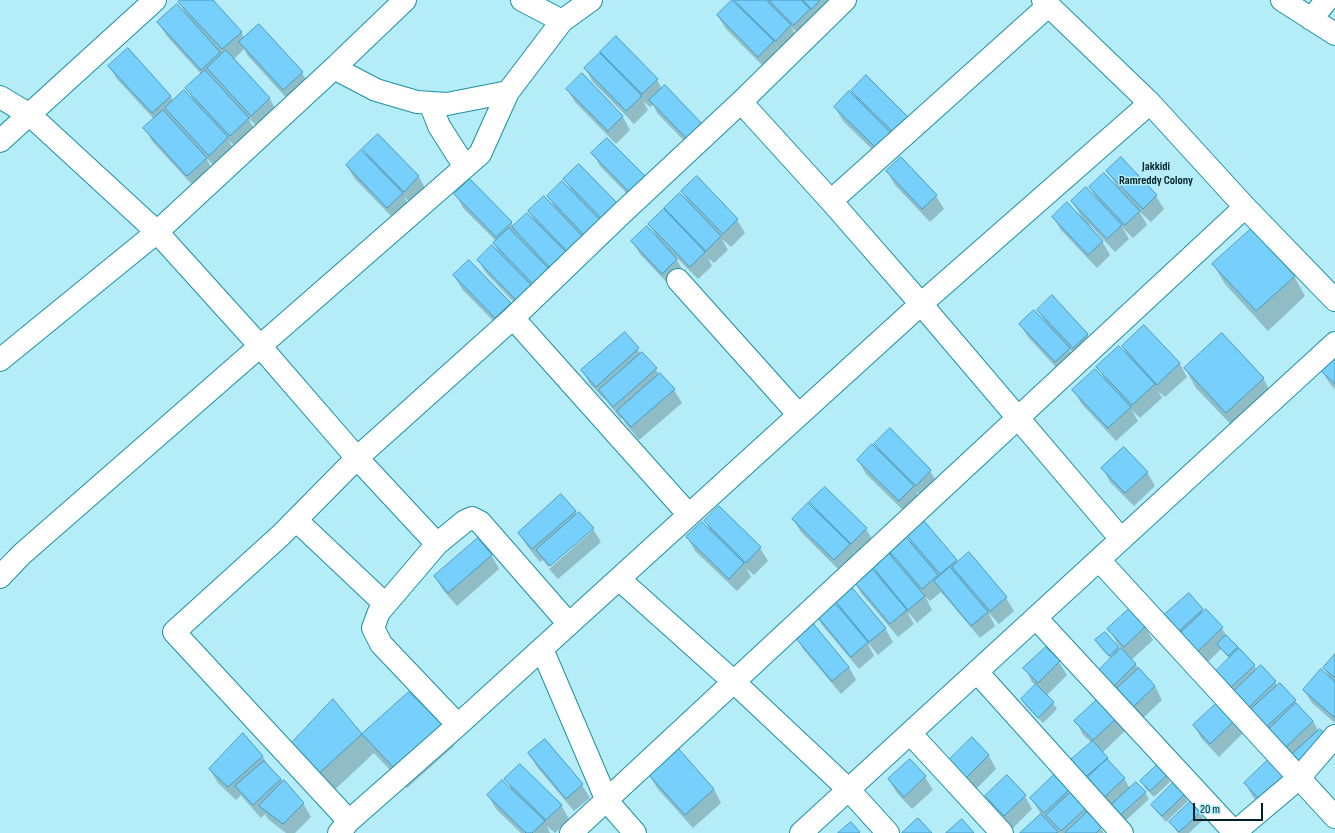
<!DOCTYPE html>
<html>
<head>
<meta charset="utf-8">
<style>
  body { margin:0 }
  #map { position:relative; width:1335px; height:833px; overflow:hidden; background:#b4ecf8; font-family:"Sofia Sans Condensed",sans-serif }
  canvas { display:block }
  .scale { position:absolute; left:1193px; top:803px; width:70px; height:18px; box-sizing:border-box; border:2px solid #002127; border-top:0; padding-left:5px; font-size:12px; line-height:14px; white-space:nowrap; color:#002127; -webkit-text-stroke:3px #b4ecf8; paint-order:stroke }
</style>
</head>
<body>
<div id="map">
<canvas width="1335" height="833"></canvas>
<div class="scale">20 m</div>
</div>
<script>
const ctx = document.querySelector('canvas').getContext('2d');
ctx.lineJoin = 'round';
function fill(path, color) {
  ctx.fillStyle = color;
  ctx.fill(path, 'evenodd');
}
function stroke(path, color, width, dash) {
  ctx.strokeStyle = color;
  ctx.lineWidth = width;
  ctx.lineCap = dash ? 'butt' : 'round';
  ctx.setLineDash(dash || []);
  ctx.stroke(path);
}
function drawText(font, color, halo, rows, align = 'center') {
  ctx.font = font + ' "Sofia Sans Condensed",sans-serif';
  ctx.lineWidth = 3;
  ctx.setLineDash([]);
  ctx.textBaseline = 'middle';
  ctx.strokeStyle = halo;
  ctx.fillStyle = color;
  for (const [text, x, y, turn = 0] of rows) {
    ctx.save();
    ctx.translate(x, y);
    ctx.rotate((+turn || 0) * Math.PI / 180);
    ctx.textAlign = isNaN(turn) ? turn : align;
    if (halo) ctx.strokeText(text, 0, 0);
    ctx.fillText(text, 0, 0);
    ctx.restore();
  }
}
const shadow = new Path2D(`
  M181 0H211L241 32 244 38 302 73 310 86 291 103 248 56 244 49 234 59 270 99 277 112 259 128 248 118 256 132 238 149 228 140 235 151 217 168 206 158 214 172 196 189 152 141 145 128 154 119 117 79 109 66 171 96 173 101 193 100 187 88 202 75 166 35 158 22 187 16 179 2Z
  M735 0H830L820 22 812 14 817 23 803 37 791 27 798 39 784 54 776 47 781 55 767 70 726 29 718 16 740 9Z
  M602 52 657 80 699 156 658 114 653 105 650 107 643 101 648 110 634 124 593 82 585 68 607 60Z
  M582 75 623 117 630 130 616 144 575 102 567 89Z
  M852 91 908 117 884 161 843 121 835 107 857 100Z
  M378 135 419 177 426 190 412 204 404 197 410 207 396 221 355 179 347 166 369 159 363 149Z
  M607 139 641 208 600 166 593 153Z
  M901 158 936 196 944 209 930 222 895 185 887 171Z
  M1121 159 1156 196 1164 209 1151 222 1139 211 1147 225 1133 238 1122 227 1129 239 1115 252 1090 225 1088 226 1102 241 1110 255 1097 268 1061 230 1053 217 1082 218 1072 201 1097 199 1090 187 1116 185 1108 172Z
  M565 179 620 208 526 315 486 273 478 260 500 254 494 243 496 241 463 208 456 194 511 222 514 227 535 221 529 211 555 207 548 196 571 190Z
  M682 191 737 220 745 233 731 247 722 239 728 250 714 263 708 258 712 266 698 279 675 256 684 273 670 286 640 254 632 241 657 237 649 224 670 216 665 208 688 202Z
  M1213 264 1294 276 1305 296 1268 331 1225 284Z
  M454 276 510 304 517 317 503 331 462 289Z
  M1038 310 1087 334 1095 348 1081 360 1068 348 1077 362 1063 375 1028 337 1020 324 1046 323Z
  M1144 326 1180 364 1187 377 1165 397 1158 391 1162 398 1140 418 1132 410 1138 421 1116 441 1081 403 1074 390 1104 378 1098 367 1127 355 1123 347Z
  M625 333 641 354 642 353 656 369 659 375 660 374 674 390 682 403 639 440 626 424 622 418 621 419 605 399H604L590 384 582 370Z
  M1335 358V389L1330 384 1322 371Z
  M1185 368 1263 378 1274 398 1238 432 1196 388Z
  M875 444 930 471 938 484 924 498 916 491 921 500 907 514 866 474 858 460 880 453Z
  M1103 469 1147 472 1155 486 1134 506 1110 482Z
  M811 503 866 529 874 542 859 557 852 550 857 558 842 573 801 532 793 519 816 511Z
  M719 507 760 548 768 561 754 575 746 568 751 577 737 591 695 551 688 538 710 530 705 521Z
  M575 511 577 515 579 513 593 529 601 542 558 579 549 569 592 531V528L548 567 543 560 540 562 527 546 519 533Z
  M919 517 958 563 969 554 1006 598 1014 611 999 624 989 613V614L995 626 980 638 941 592 930 601 927 598H926L932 610 917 623 909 613 908 614 914 624 898 637 861 593 853 579 878 576 872 565 888 551 911 542 903 530Z
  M478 540 492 556 499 569 457 606 443 590 435 577Z
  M1189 595 1204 613 1206 610 1222 628 1228 639 1254 665 1257 671 1275 682 1278 686 1280 684 1295 701 1299 707 1313 721 1319 732 1293 761 1223 687 1230 659 1221 649 1203 667 1172 630Z
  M833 597 885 628 893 642 878 655 869 644H868L874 656 859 669 822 625 814 612 840 609Z
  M1145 627 1153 640 1131 660 1155 686 1162 700 1139 722 1107 684 1111 659 1100 647 1097 640 1118 647 1120 651 1122 649 1117 643 1109 629Z
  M796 636 849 667 856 680 841 694 803 649Z
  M1046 648 1059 662 1067 675 1046 696 1053 703 1057 709 1043 723 1026 706 1022 699 1036 686 1032 682 1025 668Z
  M1335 656V723L1312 703 1304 690 1330 679 1324 668Z
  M409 693 442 726 454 746 407 788 374 753 329 795 301 767 333 701 362 735Z
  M1100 698 1126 730 1102 753 1109 763 1124 778 1130 789 1145 792 1149 799 1122 824 1083 783 1092 743 1083 735 1076 721Z
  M1235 720 1243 733 1219 757 1202 739 1194 726Z
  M243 734 263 757 269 767 303 803 311 817 295 833H286L268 819 265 814 261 818 244 799 241 795 236 800 218 783 210 770Z
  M972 739 989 756 996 769 974 791 950 760Z
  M529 754 582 785 590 798 574 811 537 767Z
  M1269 761V814L1253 797 1245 783Z
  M649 774 714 789 721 803 693 828 657 788Z
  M1166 775 1170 782 1154 797 1145 788 1142 781Z
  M925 777 933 790 912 809 897 793 889 780Z
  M506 779 561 805 569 819 555 833 547 826 550 833H521L496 809 488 795 511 788Z
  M1068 791 1070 795 1085 809 1104 833H1022L1041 814 1031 798Z
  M1184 794 1188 801 1166 822 1156 811 1152 805Z
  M1025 796 1032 809 1012 829 994 810 986 797Z
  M1200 813 1204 819 1189 833H1178L1170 822Z`);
const building = new Path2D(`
  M180 0H213L242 32 222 49 178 2Z
  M732 0 774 41 758 57 717 15Z
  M734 0H766L791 25 776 41Z
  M769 0H801L810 9 794 25Z
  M803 0H820L812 9Z
  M177 4 220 52 201 70 157 22Z
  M259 24 303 72 283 90 239 42Z
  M616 36 658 79 642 94 600 52Z
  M128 48 171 96 152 113 108 66Z
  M226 50 270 98 251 116 207 68Z
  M600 53 642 96 626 111 584 68Z
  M205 70 249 118 230 136 185 88Z
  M582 73 623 116 608 131 566 89Z
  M866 75 908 117 893 132 851 91Z
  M665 85 706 128 691 143 649 100Z
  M184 90 228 137 209 156 165 108Z
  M849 91 891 133 876 148 834 107Z
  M163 110 207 158 187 176 143 128Z
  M378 134 419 176 404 192 362 149Z
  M607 138 649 180 633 196 591 153Z
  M361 150 403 193 387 208 346 165Z
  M901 157 937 195 922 209 886 171Z
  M1121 157 1157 195 1143 209 1106 171Z
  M579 164 621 207 605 222 563 179Z
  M1104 173 1140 211 1125 225 1089 187Z
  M697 176 738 219 723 234 681 191Z
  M470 179 512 222 496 237 454 194Z
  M562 181 604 224 588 239 547 196Z
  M1086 187 1122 225 1107 239 1071 201Z
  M680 193 721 236 706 251 664 208Z
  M544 196 585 239 570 254 528 211Z
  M1067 202 1103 241 1088 255 1052 217Z
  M664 209 705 252 690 267 648 224Z
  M527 213 569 255 553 271 512 227Z
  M647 226 677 259 662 274 631 241Z
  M509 228 551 271 535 286 493 243Z
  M1251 229 1295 276 1256 311 1212 264Z
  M492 245 534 288 518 302 477 260Z
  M469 260 511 303 495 318 453 275Z
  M1052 295 1088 334 1073 348 1037 310Z
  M1034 310 1070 348 1055 362 1019 324Z
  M1144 325 1180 363 1157 385 1122 346Z
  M625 332 639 348 596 387 581 370Z
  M1222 333 1264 378 1226 413 1184 368Z
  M1119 346 1155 384 1132 405 1096 367Z
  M642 352 657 368 613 407 599 390Z
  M1335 357V384L1321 371Z
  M1095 369 1131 407 1108 428 1072 390Z
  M660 373 675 389 631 427 617 411Z
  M890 428 931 470 916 486 874 444Z
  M872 444 914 486 899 501 857 460Z
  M1124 447 1148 472 1125 493 1101 468Z
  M825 487 867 528 851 544 809 502Z
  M561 494 576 511 532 549 518 533Z
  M808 503 850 544 834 560 792 519Z
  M719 506 761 547 746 563 704 521Z
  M579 512 594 528 550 566 536 550Z
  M919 515 957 560 940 574 902 530Z
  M702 522 744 563 729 579 686 537Z
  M900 530 938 575 922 589 883 544Z
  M478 538 492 555 448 593 434 576Z
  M887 551 925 596 908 610 871 565Z
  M969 552 1007 597 990 611 952 567Z
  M869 565 907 610 890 624 852 579Z
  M950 567 988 612 971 626 934 581Z
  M848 583 886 628 869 642 832 597Z
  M1189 593 1203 609 1177 633 1163 616Z
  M830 597 868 642 851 657 813 611Z
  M1129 609 1146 626 1124 647 1107 629Z
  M1206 609 1223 627 1195 654 1177 636Z
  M811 621 849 667 832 681 794 636Z
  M1105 632 1119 647 1109 656 1095 640Z
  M1226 635 1238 647 1228 656 1217 644Z
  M1046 647 1060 661 1038 683 1023 668Z
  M1121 648 1136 664 1113 687 1098 671Z
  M1239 648 1255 665 1229 689 1214 673Z
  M1335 654V678L1323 668Z
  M1261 665 1276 681 1247 709 1232 693Z
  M1139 668 1155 686 1131 709 1114 691Z
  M1321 669 1335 682V718L1303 690Z
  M1280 683 1296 700 1266 727 1250 710Z
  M1036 684 1054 702 1038 718 1021 699Z
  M409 692 443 725 395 769 362 734Z
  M1100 697 1119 716 1093 740 1074 721Z
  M333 699 362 734 317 775 288 747Z
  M1219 701 1236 719 1210 744 1193 725Z
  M1296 703 1313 721 1285 748 1268 730Z
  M1320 729 1330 739 1300 766 1290 756Z
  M243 733 263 756 228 787 209 769Z
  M972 737 989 755 966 778 949 760Z
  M545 739 583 784 566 799 528 753Z
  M1093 741 1108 758 1083 779 1068 762Z
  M677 747 714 789 685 815 648 774Z
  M910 759 926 776 904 797 888 779Z
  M1107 759 1125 778 1100 801 1082 783Z
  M1269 759 1286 777 1261 801 1244 783Z
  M264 761 281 779 253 805 235 786Z
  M520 764 562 805 546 820 504 779Z
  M1157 765 1167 775 1150 791 1140 781Z
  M1007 775 1026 795 1004 816 985 796Z
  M1054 775 1069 790 1044 813 1030 798Z
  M284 780 304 803 283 824 259 806Z
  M502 780 545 821 532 833H526L487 795Z
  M1136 782 1146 792 1117 818 1108 808Z
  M1174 782 1185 794 1162 816 1151 805Z
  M1070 793 1086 808 1061 831 1046 815Z
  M1191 801 1201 812 1179 832 1169 822Z
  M1087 812 1102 827 1096 833H1065Z
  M1041 814 1058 832 1056 833H1020Z
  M918 818 932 833H902Z
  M962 819 974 833H946Z
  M851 822 860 832 858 833H838Z`);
const street = new Path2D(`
  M522 0 562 21
  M1043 0 1150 103 1245 207 1335 300
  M1282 0 1335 34
  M1311 19 1327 0
  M334 68 376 90 417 102 447 104 508 92
  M0 97 30 115 157 232 260 346 357 458 437 544 465 521 472 518 480 522 569 624
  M741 102 831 201 921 304 1121 539
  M430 103 439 126 465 167
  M0 141 155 0
  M831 201 1048 6
  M678 280 799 415
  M513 318 689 515
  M0 360 157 232 334 68 405 0
  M296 520 385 604
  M437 544 379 612 373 628 381 644 458 725
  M1099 560 1335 817
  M0 577 22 554 480 154 508 92 562 21 591 0
  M619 579 734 682 849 790 888 833
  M1036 618 1235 833
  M542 649 607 801 635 833
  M977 672 1122 833
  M910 733 1002 833
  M349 821 174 632 281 535 357 458 513 318 621 214 741 102 845 0
  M339 833 349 821 458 725 921 304 1150 103
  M571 833 1245 207
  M801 833 1335 343
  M1234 833 1299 778 1335 736`);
const neighbourhoodNames = [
  ["Jakkidi",1156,167],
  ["Ramreddy Colony",1156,181]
];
fill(shadow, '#0003');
fill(building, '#77cffb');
stroke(building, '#4799bf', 1);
stroke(street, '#1d90a2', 24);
stroke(street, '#fff', 22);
drawText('bold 12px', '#002127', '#b4ecf8', neighbourhoodNames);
</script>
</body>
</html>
